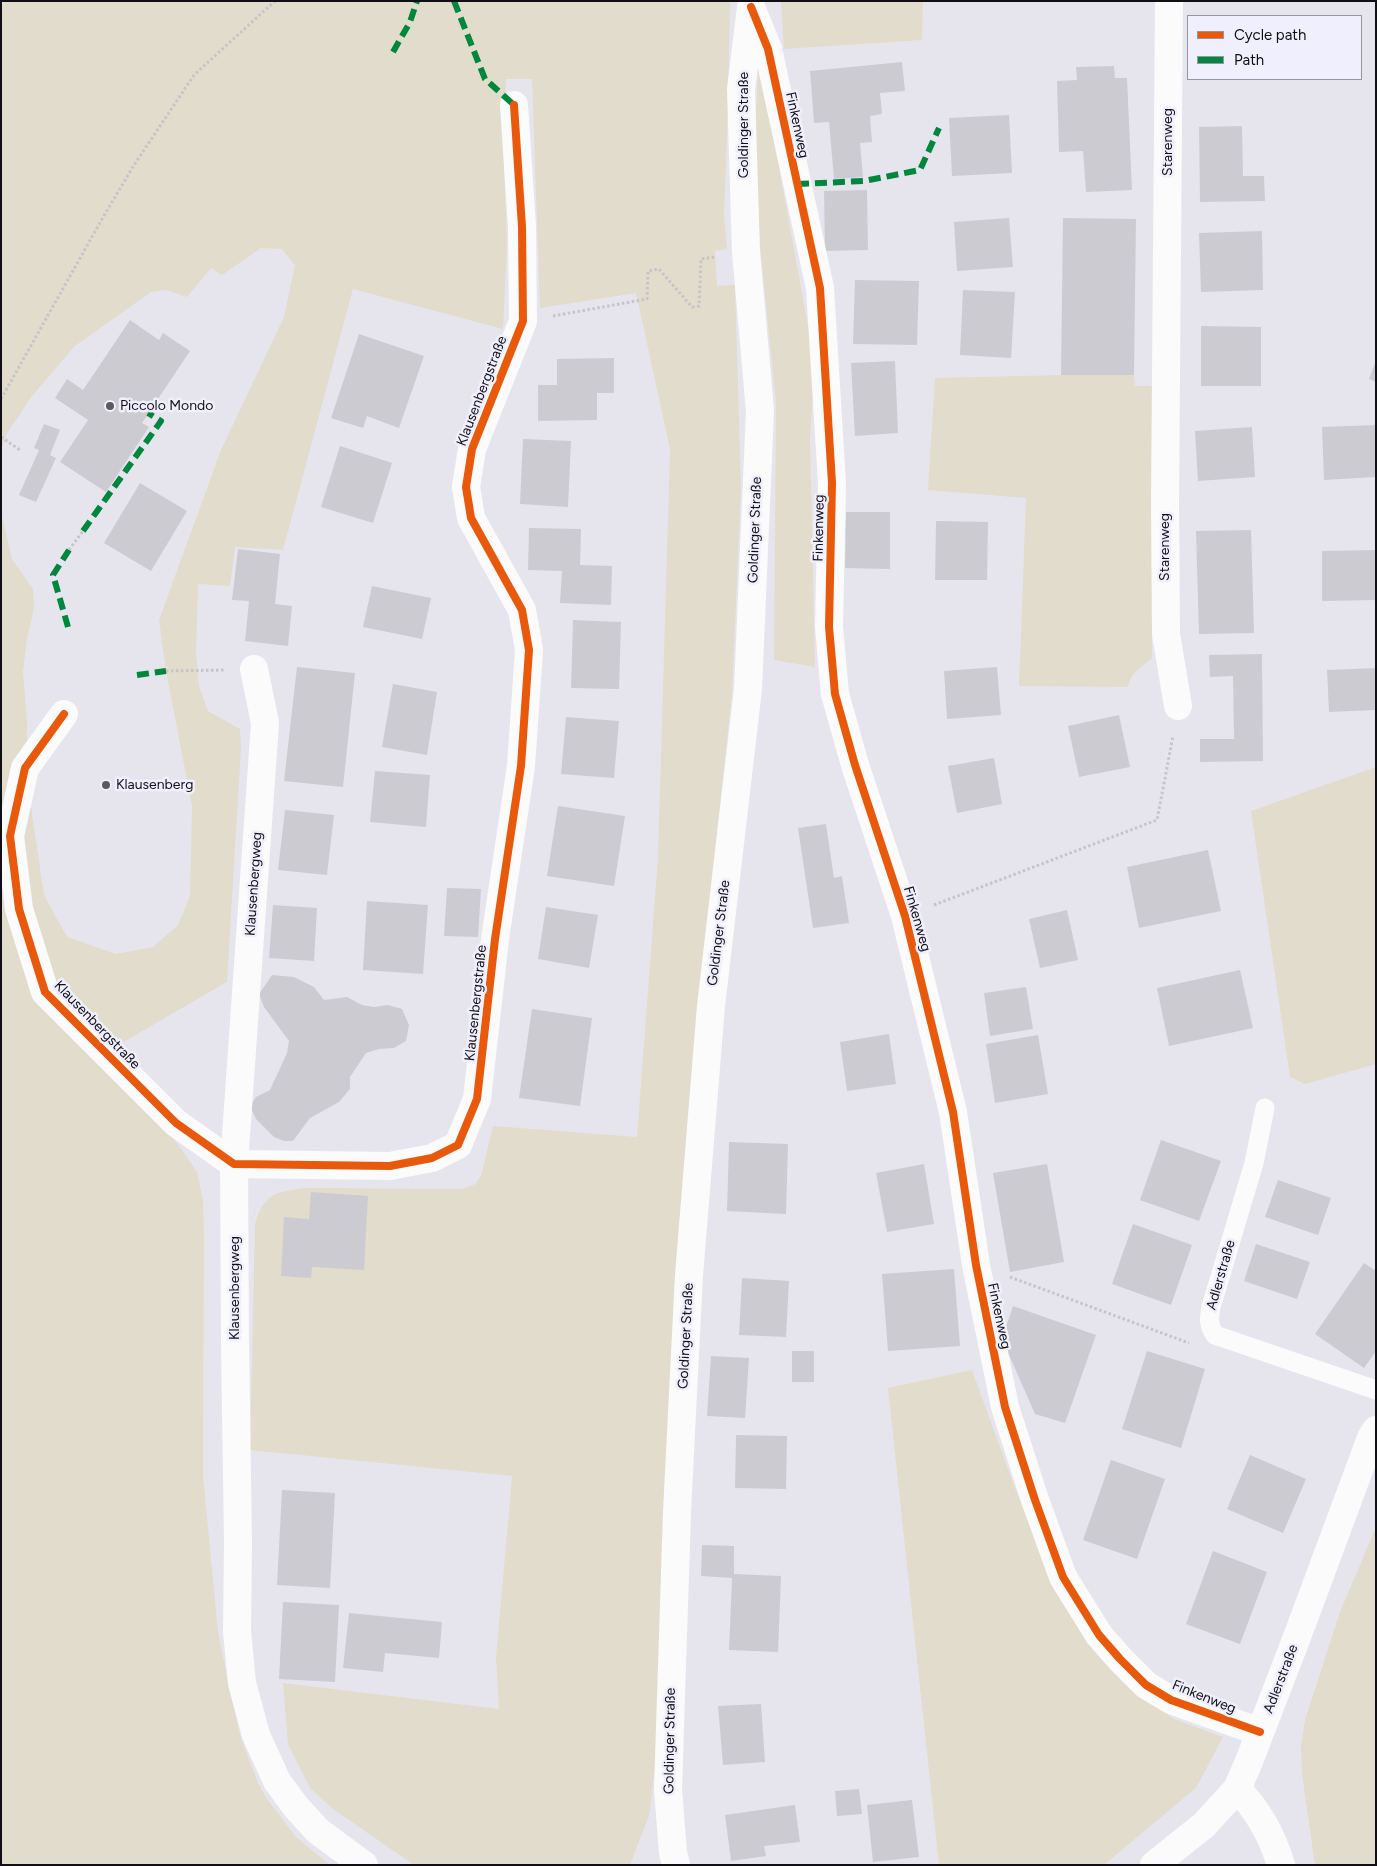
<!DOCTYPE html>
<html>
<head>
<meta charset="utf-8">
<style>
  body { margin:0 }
  #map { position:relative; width:1377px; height:1866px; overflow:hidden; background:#e6e5ee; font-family:Figtree,sans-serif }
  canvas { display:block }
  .frame { position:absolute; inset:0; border:2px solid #100f15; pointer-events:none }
  .legend { position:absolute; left:1187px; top:15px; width:175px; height:65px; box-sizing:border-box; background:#f0effd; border:1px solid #9695a0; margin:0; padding:6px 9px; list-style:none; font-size:15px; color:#100f15 }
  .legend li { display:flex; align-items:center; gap:10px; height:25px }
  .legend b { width:25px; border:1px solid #9695a0 }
</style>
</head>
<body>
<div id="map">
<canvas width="1377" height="1866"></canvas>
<div class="frame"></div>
<ul class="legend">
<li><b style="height:6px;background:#e8590c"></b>Cycle path</li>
<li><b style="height:6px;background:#00873e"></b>Path</li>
</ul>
</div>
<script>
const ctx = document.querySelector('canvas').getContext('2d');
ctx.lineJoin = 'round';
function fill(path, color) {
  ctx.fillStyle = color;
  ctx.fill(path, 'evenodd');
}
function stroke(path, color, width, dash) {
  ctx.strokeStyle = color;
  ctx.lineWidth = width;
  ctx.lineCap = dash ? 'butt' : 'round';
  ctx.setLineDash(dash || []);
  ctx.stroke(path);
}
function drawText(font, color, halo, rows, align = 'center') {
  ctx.font = font + ' Figtree,sans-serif';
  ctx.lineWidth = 5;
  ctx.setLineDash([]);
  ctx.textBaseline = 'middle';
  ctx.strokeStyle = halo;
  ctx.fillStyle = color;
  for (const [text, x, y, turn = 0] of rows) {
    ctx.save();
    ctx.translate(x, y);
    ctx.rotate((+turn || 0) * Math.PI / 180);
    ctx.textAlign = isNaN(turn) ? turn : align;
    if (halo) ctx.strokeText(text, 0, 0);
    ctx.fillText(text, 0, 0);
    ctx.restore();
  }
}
const green = new Path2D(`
  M6 1H730L728 109 724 215 727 249 715 251 717 286 735 285 741 487 732 694 699 999 660 1729 649 1816 630 1865H414L333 1809 310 1788 288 1744 283 1683 499 1709 496 1658 512 1476 250 1450 255 1224C264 1193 276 1192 305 1188L463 1189 475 1184 481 1176 493 1126 637 1137 658 857 670 449 636 293 540 308 532 79H506L504 166 507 243 503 329 353 289 283 550 235 547 230 586 198 584 196 653 199 686 208 711 240 729 241 748 227 982 120 1044 105 1067 154 1114 182 1150 197 1172 203 1200 204 1236 203 1475 218 1632 228 1682 241 1738 258 1783 267 1799 296 1837 330 1865H1V512L12 559 33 589 34 608 27 639 23 672 27 722V780L44 895 67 937 116 954 153 947 178 925 190 896 192 806 166 671 159 620 221 450 284 317 295 265 282 249 261 248 222 275 211 268 187 297 167 290 151 292 75 346 32 396 6 435 1 451V5Z
  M781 1H923L922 40 784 49Z
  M759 57 810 337 813 393 810 439 815 667 774 660 776 403 760 246 754 147Z
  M1061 375H1134L1135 386H1152V658L1133 674 1127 687 1019 686 1026 498 928 490 935 378Z
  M1376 767V1064L1305 1084 1290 1077 1251 811Z
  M972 1370 1015 1488 1045 1559 1078 1625 1124 1683 1174 1719 1223 1737 1196 1788 1104 1865H939L888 1388Z
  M1376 1527V1865H1315L1302 1774 1301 1746 1305 1720 1340 1612Z`);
const building = new Path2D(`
  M902 62 905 91 880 93 882 114 870 116 872 142 860 143 863 177 834 179 829 122 814 123 810 71Z
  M1114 66 1115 78H1127L1132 190 1086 192 1083 151 1059 152 1057 81 1077 80 1076 67Z
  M1009 115 1012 173 952 176 949 118Z
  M1242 126 1243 176H1264L1265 201 1200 202 1199 127Z
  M867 190 868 250 825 251 824 191Z
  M1009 218 1013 267 957 271 954 222Z
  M1063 218 1136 219 1134 375H1061Z
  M1262 231 1263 290 1201 292 1199 233Z
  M855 280 919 281 917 345 853 344Z
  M963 290 1015 292 1011 358 960 355Z
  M130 320 159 340 163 333 190 351 142 423 149 427 106 492 60 462 88 420 55 398 67 379 83 390Z
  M1201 326 1261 327V386H1201Z
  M359 334 424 356 399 428 367 416 363 428 331 418Z
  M614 358V393H597V420L538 421V385H557V359Z
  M1376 360V382L1369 379Z
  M895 361 898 433 855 436 851 363Z
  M44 424 60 430 50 455 56 458 36 502 19 495 39 450 34 448Z
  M1376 425V477L1324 480 1322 427Z
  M1252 427 1255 477 1198 481 1195 431Z
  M523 439 571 441 568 507 520 504Z
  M340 446 392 463 373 523 321 507Z
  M140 483 187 511 151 571 104 543Z
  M846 512H890V569L845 568Z
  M936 521 988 522 987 580H935Z
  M529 528 581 529 580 565 612 566 611 605 560 603 562 571 528 570Z
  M1251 530 1254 633 1199 634 1196 531Z
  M238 549 280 554 275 604 292 606 288 646 245 641 249 601 232 600Z
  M1376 550V600L1322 601V551Z
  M372 586 431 598 422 639 363 627Z
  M573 620 621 622 619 689 571 688Z
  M1262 654 1263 761 1200 762V739H1234L1233 676 1210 677 1209 655Z
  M297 667 355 673 343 787 284 781Z
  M997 667 1001 715 947 719 944 671Z
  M1376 668V710L1329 712 1327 670Z
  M393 684 437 692 427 755 382 747Z
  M1119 715 1130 767 1079 777 1068 726Z
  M566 717 619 721 614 778 561 774Z
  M994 758 1002 804 957 813 948 766Z
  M375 771 430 775 426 827 370 822Z
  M558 806 625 816 614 886 547 876Z
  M285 810 334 815 327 875 278 870Z
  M826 824 834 878 842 876 849 923 813 928 798 828Z
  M1208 850 1221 911 1139 928 1127 867Z
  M447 888 481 889 478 937 444 936Z
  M367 901 428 905 423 974 363 970Z
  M273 905 317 908 314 961 269 958Z
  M546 907 598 915 589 968 538 959Z
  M1067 910 1078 960 1040 968 1029 919Z
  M1240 970 1253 1028 1169 1046 1157 988Z
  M272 975 294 977 314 987 324 1000 347 997 362 1005 374 1007 388 1005 402 1009 409 1025 406 1041 394 1048 379 1049 366 1053 350 1077V1089L339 1102 310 1118 293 1141H284L274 1137 256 1119 250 1106 256 1097 270 1090 287 1053 289 1041 264 1007 259 994Z
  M1026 987 1033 1029 990 1036 984 993Z
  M532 1009 592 1018 580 1106 519 1098Z
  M889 1034 896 1084 847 1091 840 1042Z
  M1038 1035 1048 1094 995 1103 986 1044Z
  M1161 1140 1221 1161 1199 1221 1140 1200Z
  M729 1142 788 1144 786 1214 727 1211Z
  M924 1164 934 1224 887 1232 876 1173Z
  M1047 1164 1064 1262 1010 1272 993 1173Z
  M1278 1180 1331 1198 1318 1235 1265 1217Z
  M311 1192 368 1196 364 1270 312 1267 311 1278 281 1276 284 1217 309 1219Z
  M1133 1224 1192 1245 1171 1305 1112 1284Z
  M1256 1244 1310 1262 1297 1299 1244 1281Z
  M1364 1263 1376 1271V1351L1364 1368 1315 1334Z
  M954 1269 960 1346 888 1351 882 1274Z
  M742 1278 789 1281 786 1337 739 1335Z
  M1013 1306 1096 1335 1065 1423 1035 1414 1002 1339Z
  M792 1351H814V1382H792Z
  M1147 1351 1205 1369 1181 1448 1122 1429Z
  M711 1356 749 1358 745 1418 707 1416Z
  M736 1435 787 1436 786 1489 735 1488Z
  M1250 1455 1306 1479 1283 1533 1227 1509Z
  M1111 1460 1165 1479 1137 1559 1083 1540Z
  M282 1490 335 1493 330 1588 277 1585Z
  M702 1545 734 1546V1574L781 1576 778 1652 729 1650 732 1578 701 1576Z
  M1213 1551 1267 1572 1240 1644 1186 1624Z
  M283 1602 339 1605 335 1682 279 1679Z
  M349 1613 442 1622 439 1658 385 1653 383 1672 343 1668Z
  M761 1704 765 1762 723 1765 718 1706Z
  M859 1789 862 1814 837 1816 835 1791Z
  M912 1800 919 1857 873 1862 867 1805Z
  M795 1805 800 1842 764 1846 766 1856 731 1861 725 1815Z`);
const path = new Path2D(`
  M553 316 647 299 648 271 659 269 692 307 699 306 701 259 715 257
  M1 399 102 219 134 165 194 75 275 1
  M1 437 20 450
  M69 550 83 531
  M166 671 224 670
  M934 905 1157 820 1173 736
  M1010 1277 1189 1343`);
const lane = new Path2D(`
  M1265 1108 1254 1163 1211 1307C1209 1318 1208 1325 1215 1335L1376 1390`);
const street = new Path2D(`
  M1169 1 1165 503 1166 634 1178 706
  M751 7 768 49 820 288 832 483 829 627 835 694 855 765 905 916 953 1112 976 1265 1005 1407 1035 1500 1063 1577 1099 1635 1120 1659 1146 1685 1171 1700 1260 1732
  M254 669 265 723 234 1164 235 1342 238 1543 237 1631 242 1683 256 1735 277 1781 296 1807 318 1831 364 1865
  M64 714 25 768 10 836 19 909 45 992 176 1123 234 1164 390 1166 432 1158 458 1145 477 1099 495 939 521 766 529 650 522 610 471 518 466 487 472 449 523 321 522 227 514 105
  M1237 1789C1259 1811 1272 1835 1281 1865
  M676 1865 673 1853 668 1789 677 1512 689 1275 711 1006 748 689 760 411 746 252 741 89 751 8
  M1154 1865 1204 1825 1237 1789 1248 1764 1297 1637 1371 1438 1376 1430`);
const quiet = new Path2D(`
  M454 1 485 79 514 105
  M393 52 410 22 417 1
  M797 184 864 181 920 170 939 128
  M83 531 161 421 148 413
  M68 627 53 575 69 550
  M137 675 166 671`);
const cycleway = new Path2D(`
  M751 7 768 49 820 288 832 483 829 627 835 694 855 765 905 916 953 1112 976 1265 1005 1407 1035 1500 1063 1577 1099 1635 1120 1659 1146 1685 1171 1700 1260 1732
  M64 714 25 768 10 836 19 909 45 992 176 1123 234 1164 390 1166 432 1158 458 1145 477 1099 495 939 521 766 529 650 522 610 471 518 466 487 472 449 523 321 522 227 514 105`);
const markers = [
  [110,406,5,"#5b5a61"],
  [106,785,5,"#5b5a61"]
];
const streetNames = [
  ["Goldinger Straße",744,125,-90],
  ["Finkenweg",797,125,78],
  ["Starenweg",1168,142,-90],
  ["Klausenbergstraße",482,391,-69],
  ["Finkenweg",819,528,-89],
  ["Goldinger Straße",755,530,-88],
  ["Starenweg",1165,547,-90],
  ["Klausenbergweg",254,884,-86],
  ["Finkenweg",917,919,74],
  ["Goldinger Straße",719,933,-83],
  ["Klausenbergstraße",476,1003,-84],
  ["Klausenbergstraße",97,1025,46],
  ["Adlerstraße",1221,1275,-74],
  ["Klausenbergweg",235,1288,-90],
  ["Finkenweg",999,1316,78],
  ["Goldinger Straße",686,1336,-87],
  ["Adlerstraße",1281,1679,-69],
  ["Finkenweg",1204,1697,22],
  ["Goldinger Straße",670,1741,-89]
];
const poiNames = [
  ["Piccolo Mondo",120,406],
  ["Klausenberg",116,785]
];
fill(green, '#e2dccc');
fill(building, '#cccbd2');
stroke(path, '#c5c4c8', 3, [2.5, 2.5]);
stroke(lane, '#fbfbfc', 19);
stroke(street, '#fbfbfc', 28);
stroke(quiet, '#00873e', 6, [12, 6]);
stroke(cycleway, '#e8590c', 8);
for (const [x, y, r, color] of markers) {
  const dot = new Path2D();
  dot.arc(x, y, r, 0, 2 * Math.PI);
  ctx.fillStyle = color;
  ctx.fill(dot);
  stroke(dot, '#f0effd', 2);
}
drawText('14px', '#100f15', '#f0effd', streetNames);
drawText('14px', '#100f15', '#f0effd', poiNames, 'left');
</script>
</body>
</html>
